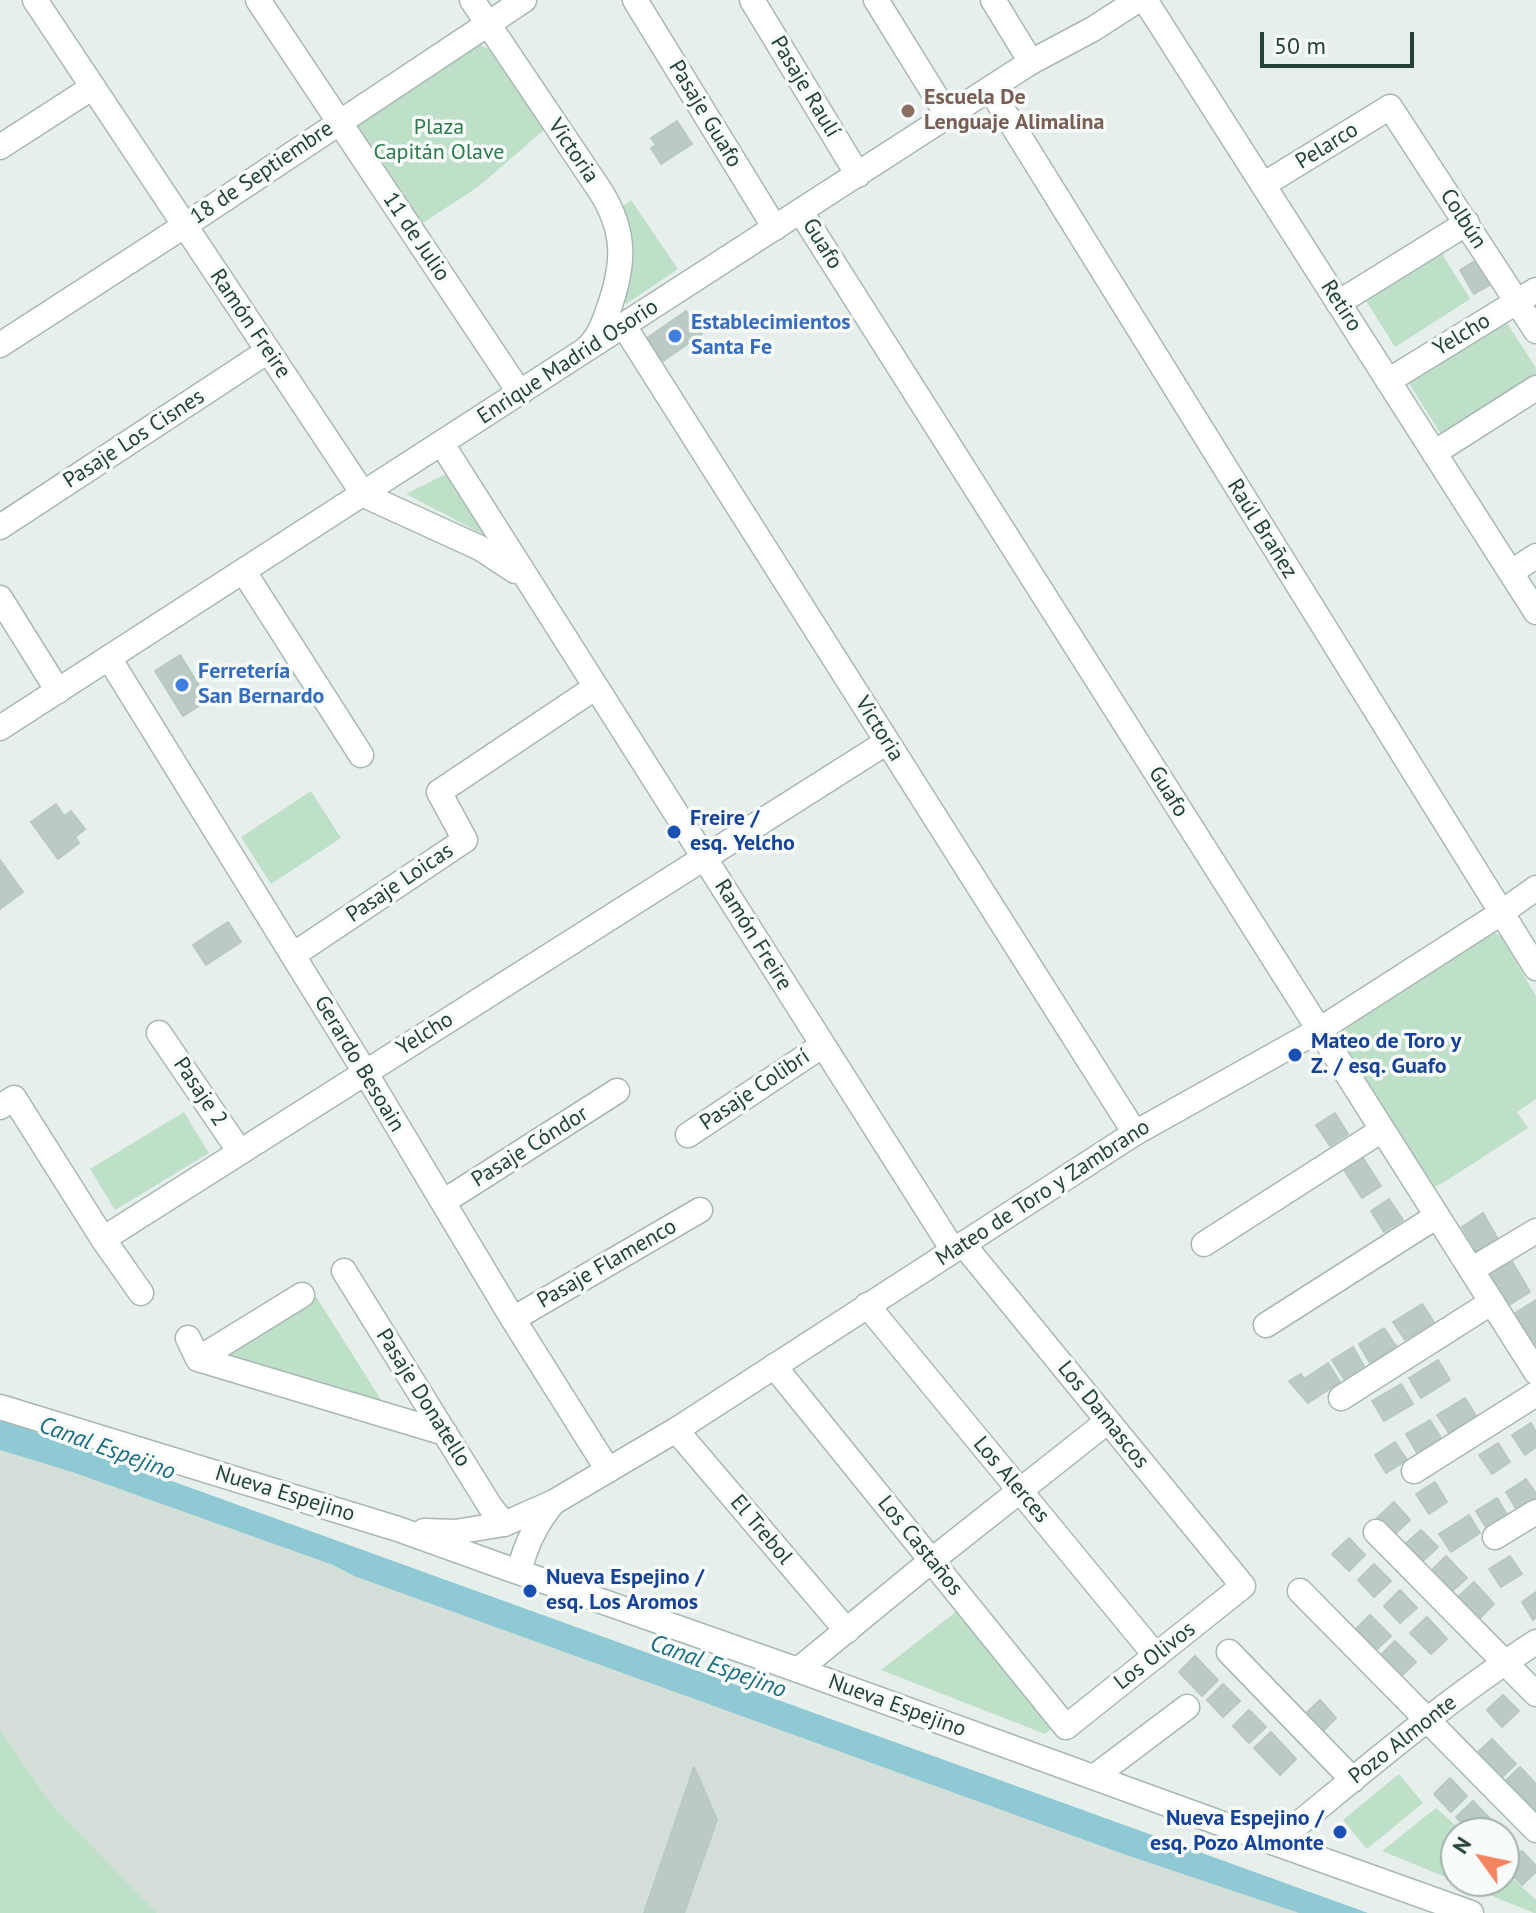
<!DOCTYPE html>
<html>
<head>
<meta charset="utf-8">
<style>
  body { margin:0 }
  #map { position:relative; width:1536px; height:1913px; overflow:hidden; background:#e6efeb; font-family:"PT Sans",sans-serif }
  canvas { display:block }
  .north { position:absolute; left:1440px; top:1817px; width:80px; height:80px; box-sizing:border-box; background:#f7fbf9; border:2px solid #a3b1ad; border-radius:50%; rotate:303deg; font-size:22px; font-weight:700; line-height:32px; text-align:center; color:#24423a }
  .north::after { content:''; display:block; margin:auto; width:28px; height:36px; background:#f4845f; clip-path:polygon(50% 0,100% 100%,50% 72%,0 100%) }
  .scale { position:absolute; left:1260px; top:32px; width:154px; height:36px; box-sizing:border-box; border:4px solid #24423a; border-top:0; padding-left:10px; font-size:24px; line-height:28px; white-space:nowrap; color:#24423a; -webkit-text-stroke:6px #f7fbf9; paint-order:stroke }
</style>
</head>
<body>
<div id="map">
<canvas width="1536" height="1913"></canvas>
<div class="north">N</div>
<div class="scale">50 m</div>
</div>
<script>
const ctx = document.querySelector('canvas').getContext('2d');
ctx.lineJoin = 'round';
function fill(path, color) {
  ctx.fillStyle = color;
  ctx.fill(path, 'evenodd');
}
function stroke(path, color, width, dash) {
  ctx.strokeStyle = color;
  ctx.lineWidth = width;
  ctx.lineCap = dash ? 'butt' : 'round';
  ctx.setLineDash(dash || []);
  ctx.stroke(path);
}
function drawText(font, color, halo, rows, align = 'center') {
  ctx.font = font + ' "PT Sans",sans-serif';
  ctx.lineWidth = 7;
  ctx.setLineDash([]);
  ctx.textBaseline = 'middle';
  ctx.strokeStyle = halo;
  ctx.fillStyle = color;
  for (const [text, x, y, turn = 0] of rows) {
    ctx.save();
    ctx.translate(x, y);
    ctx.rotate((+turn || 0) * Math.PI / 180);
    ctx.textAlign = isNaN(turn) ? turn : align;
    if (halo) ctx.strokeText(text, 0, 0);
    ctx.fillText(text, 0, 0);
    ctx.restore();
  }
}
const built = new Path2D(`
  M0 1450 72 1472 333 1565 354 1576 1126 1855 1299 1913H157L52 1805 0 1730Z`);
const green = new Path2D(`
  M480 45 491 50 545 129 478 187 415 228 355 131 359 124 475 46Z
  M631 200 678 269 626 304 622 299 629 231 623 206Z
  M1441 252 1470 299 1395 347 1365 299Z
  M1505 320 1536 368V384L1446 442 1408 382Z
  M448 473 492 539 406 494Z
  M311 791 341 838 271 884 241 837Z
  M1491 931 1501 936 1536 996V1099L1517 1112 1528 1128 1449 1179 1428 1191 1334 1041 1336 1029Z
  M184 1112 209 1153 115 1210 90 1169Z
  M315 1295 385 1406 228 1362V1350Z
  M961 1608 1052 1728 1045 1734 881 1670Z
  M0 1730 52 1805 157 1913H0Z
  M1399 1774 1423 1803 1367 1849 1343 1820Z
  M1436 1808 1464 1833H1456V1881H1504V1870L1536 1900V1913H1534L1382 1851Z`);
const water = new Path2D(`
  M0 1419 1368 1913H1299L1126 1855 354 1576 333 1565 72 1472 0 1450Z`);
const building = new Path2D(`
  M677 121 692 144 661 164 651 148 656 145 651 138Z
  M1480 258 1495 282 1474 294 1460 270Z
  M686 311 702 334 663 361 647 338Z
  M180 655 208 700 183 716 155 671Z
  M56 804 64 816 71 811 85 829 75 837 79 843 58 859 31 822Z
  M0 860 23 892 0 909Z
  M228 922 241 942 206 965 193 945Z
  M1335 1113 1348 1134 1330 1146 1316 1125Z
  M1363 1158 1381 1186 1362 1198 1344 1170Z
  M1389 1199 1403 1220 1384 1232 1371 1211Z
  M1483 1213 1502 1246 1481 1259 1462 1227Z
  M1511 1260 1530 1292 1509 1305 1490 1272Z
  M1536 1300V1344L1534 1345 1515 1313Z
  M1422 1304 1434 1322 1405 1340 1393 1322Z
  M1384 1328 1396 1346 1370 1363 1359 1344Z
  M1353 1347 1364 1366 1344 1379 1332 1360Z
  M1438 1360 1450 1380 1421 1398 1409 1378Z
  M1328 1363 1340 1382 1308 1403 1289 1381 1301 1374 1304 1379Z
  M1401 1384 1413 1404 1384 1421 1372 1401Z
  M1465 1398 1476 1416 1449 1433 1437 1415Z
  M1430 1420 1441 1438 1417 1453 1406 1434Z
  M1531 1423 1536 1432V1447L1525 1455 1512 1435Z
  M1395 1442 1407 1460 1386 1473 1375 1455Z
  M1498 1443 1510 1462 1492 1474 1479 1455Z
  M1526 1479 1536 1494V1498L1517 1510 1506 1492Z
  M1435 1482 1447 1502 1429 1514 1416 1494Z
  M1497 1498 1508 1516 1487 1529 1476 1511Z
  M1394 1502 1410 1520 1394 1535 1377 1518Z
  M1469 1515 1480 1533 1451 1552 1439 1534Z
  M1421 1530 1438 1547 1421 1563 1404 1545Z
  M1349 1538 1365 1555 1349 1571 1332 1554Z
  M1446 1556 1467 1578 1450 1593 1430 1572Z
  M1510 1556 1522 1574 1501 1587 1489 1569Z
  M1374 1564 1391 1581 1374 1597 1358 1580Z
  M1474 1582 1494 1604 1478 1620 1457 1598Z
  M1400 1590 1417 1608 1400 1623 1384 1606Z
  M1536 1592V1617L1533 1620 1522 1602Z
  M1370 1615 1391 1636 1374 1652 1354 1631Z
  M1427 1617 1447 1639 1431 1654 1410 1633Z
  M1395 1641 1416 1662 1399 1678 1379 1657Z
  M1195 1656 1218 1680 1202 1696 1179 1672Z
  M1223 1684 1240 1701 1223 1717 1207 1700Z
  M1503 1695 1519 1711 1502 1727 1487 1710Z
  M1320 1700 1336 1718 1320 1734 1303 1716Z
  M1249 1710 1266 1727 1249 1743 1233 1726Z
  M1271 1732 1296 1759 1280 1775 1254 1748Z
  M1492 1739 1516 1764 1499 1780 1475 1755Z
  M694 1767 717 1820 684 1913H644Z
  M1520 1767 1536 1784V1791L1523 1804 1503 1783Z
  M1450 1778 1467 1796 1451 1812 1434 1794Z
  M1536 1791V1817L1523 1804Z
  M1473 1801 1495 1824 1485 1833H1472L1456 1817Z
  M1504 1833 1515 1845 1504 1855Z
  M1522 1851 1536 1866V1872L1522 1885 1505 1867Z`);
const minor = new Path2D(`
  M258 0 520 393
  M472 0 601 192C627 234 624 266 608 311 603 325 598 339 586 349
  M635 0 775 228
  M752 0 858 175
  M876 0 948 116
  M993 0 1031 62
  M1145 0 1536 612
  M990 89 1536 968
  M0 147 93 87
  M1263 185 1390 107 1536 331
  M801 212 1536 1372
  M1338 303 1467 223
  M624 326 1135 1133
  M0 345 184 226 524 0
  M1388 381 1536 290
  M442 444 953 1250
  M1434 453 1536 388
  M364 495 480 548 515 571
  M0 527 268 351
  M244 572 361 755
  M1511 572 1536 556
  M0 598 58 691
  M109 658 365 1072 513 1319 608 1470
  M293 955 465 840 439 792 596 687
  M159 1033 240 1152
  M0 1107 14 1098 103 1239 141 1293
  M688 1135 823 1045
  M443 1202 617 1091
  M103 1239 887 742
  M1204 1244 1382 1130
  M1471 1270 1536 1231
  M344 1271 490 1506 504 1524
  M867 1305 1156 1656
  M513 1319 700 1210
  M1266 1325 1437 1216
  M188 1338 198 1359 445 1433
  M198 1359 302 1295
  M774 1366 1066 1727 1243 1586 963 1244
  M1341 1398 1492 1302
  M676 1430 847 1631
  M1414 1471 1536 1394
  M1376 1532 1536 1694
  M1495 1537 1536 1512
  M1300 1591 1536 1830
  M1229 1652 1353 1780
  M798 1670 931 1561 1108 1421
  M1094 1777 1187 1707
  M1275 1843C1360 1774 1443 1702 1536 1642`);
const tertiary = new Path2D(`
  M35 0 364 495
  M0 728 1031 62 1093 29 1138 0
  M0 1407 398 1529 504 1567 798 1670 1275 1843 1471 1913
  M424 1531 455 1532 504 1524 554 1502 676 1430 1135 1133 1319 1030 1501 913 1536 888
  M519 1572C525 1546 535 1525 552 1504`);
const markers = [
  [908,111,8,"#8d6e63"],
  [675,336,8,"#3f7fe0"],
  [182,685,8,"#3f7fe0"],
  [674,832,8,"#1a4fb4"],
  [1295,1055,8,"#1a4fb4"],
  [530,1591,8,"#1a4fb4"],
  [1340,1832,8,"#1a4fb4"]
];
const streetNames = [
  ["Pasaje Raulí",805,87,59],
  ["Pasaje Guafo",705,114,59],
  ["Pelarco",1327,146,-32],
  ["Victoria",573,151,56],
  ["18 de Septiembre",262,173,-34],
  ["Colbún",1463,219,57],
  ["11 de Julio",416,237,56],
  ["Guafo",822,244,58],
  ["Retiro",1341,306,57],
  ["Ramón Freire",250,324,56],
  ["Yelcho",1462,335,-31],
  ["Enrique Madrid Osorio",568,362,-33],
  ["Pasaje Los Cisnes",134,439,-33],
  ["Raúl Brañez",1262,529,58],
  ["Victoria",879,729,58],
  ["Guafo",1168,792,58],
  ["Pasaje Loicas",400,883,-34],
  ["Ramón Freire",753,935,58],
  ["Yelcho",425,1034,-32],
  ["Gerardo Besoain",359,1064,59],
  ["Pasaje Colibrí",755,1090,-34],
  ["Pasaje 2",200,1092,56],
  ["Pasaje Cóndor",530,1147,-32],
  ["Mateo de Toro y Zambrano",1043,1193,-33],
  ["Pasaje Flamenco",607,1264,-30],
  ["Pasaje Donatello",423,1398,58],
  ["Los Damascos",1103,1415,51],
  ["Los Alerces",1011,1480,50],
  ["Nueva Espejino",285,1494,17],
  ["El Trebol",761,1530,50],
  ["Los Castaños",920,1546,51],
  ["Los Olivos",1155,1656,-38],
  ["Nueva Espejino",897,1706,20],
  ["Pozo Almonte",1403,1740,-38]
];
const educationNames = [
  ["Escuela De",924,98],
  ["Lenguaje Alimalina",924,123]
];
const parkNames = [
  ["Plaza",439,128],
  ["Capitán Olave",439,153]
];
const shopNames = [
  ["Establecimientos",691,323],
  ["Santa Fe",691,348],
  ["Ferretería",198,672],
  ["San Bernardo",198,697]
];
const transitNames = [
  ["Freire /",690,819],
  ["esq. Yelcho",690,844],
  ["Mateo de Toro y",1311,1042],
  ["Z. / esq. Guafo",1311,1067],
  ["Nueva Espejino /",546,1578],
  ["esq. Los Aromos",546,1603],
  ["Nueva Espejino /",1324,1819,"right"],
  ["esq. Pozo Almonte",1324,1844,"right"]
];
const waterNames = [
  ["Canal Espejino",107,1449,20],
  ["Canal Espejino",718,1667,20]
];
fill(built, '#d4dfda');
fill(green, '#bfe0c8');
fill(water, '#8ec9d4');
fill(building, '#bbcac4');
stroke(building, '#b8c9c2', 2);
stroke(minor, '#a8b8b2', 27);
stroke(tertiary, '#a8b8b2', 27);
stroke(minor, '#fff', 24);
stroke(tertiary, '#fff', 24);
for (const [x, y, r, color] of markers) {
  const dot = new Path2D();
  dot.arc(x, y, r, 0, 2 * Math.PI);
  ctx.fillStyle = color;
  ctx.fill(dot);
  stroke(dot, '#f7fbf9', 3);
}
drawText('22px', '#24423a', '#f7fbf9', streetNames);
drawText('bold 22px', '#785e54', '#f7fbf9', educationNames, 'left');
drawText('22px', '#2d7a4b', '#f7fbf9', parkNames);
drawText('bold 22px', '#366cbe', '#f7fbf9', shopNames, 'left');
drawText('bold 22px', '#164399', '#f7fbf9', transitNames, 'left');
drawText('italic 24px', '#1c6f80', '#f7fbf9', waterNames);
</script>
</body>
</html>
